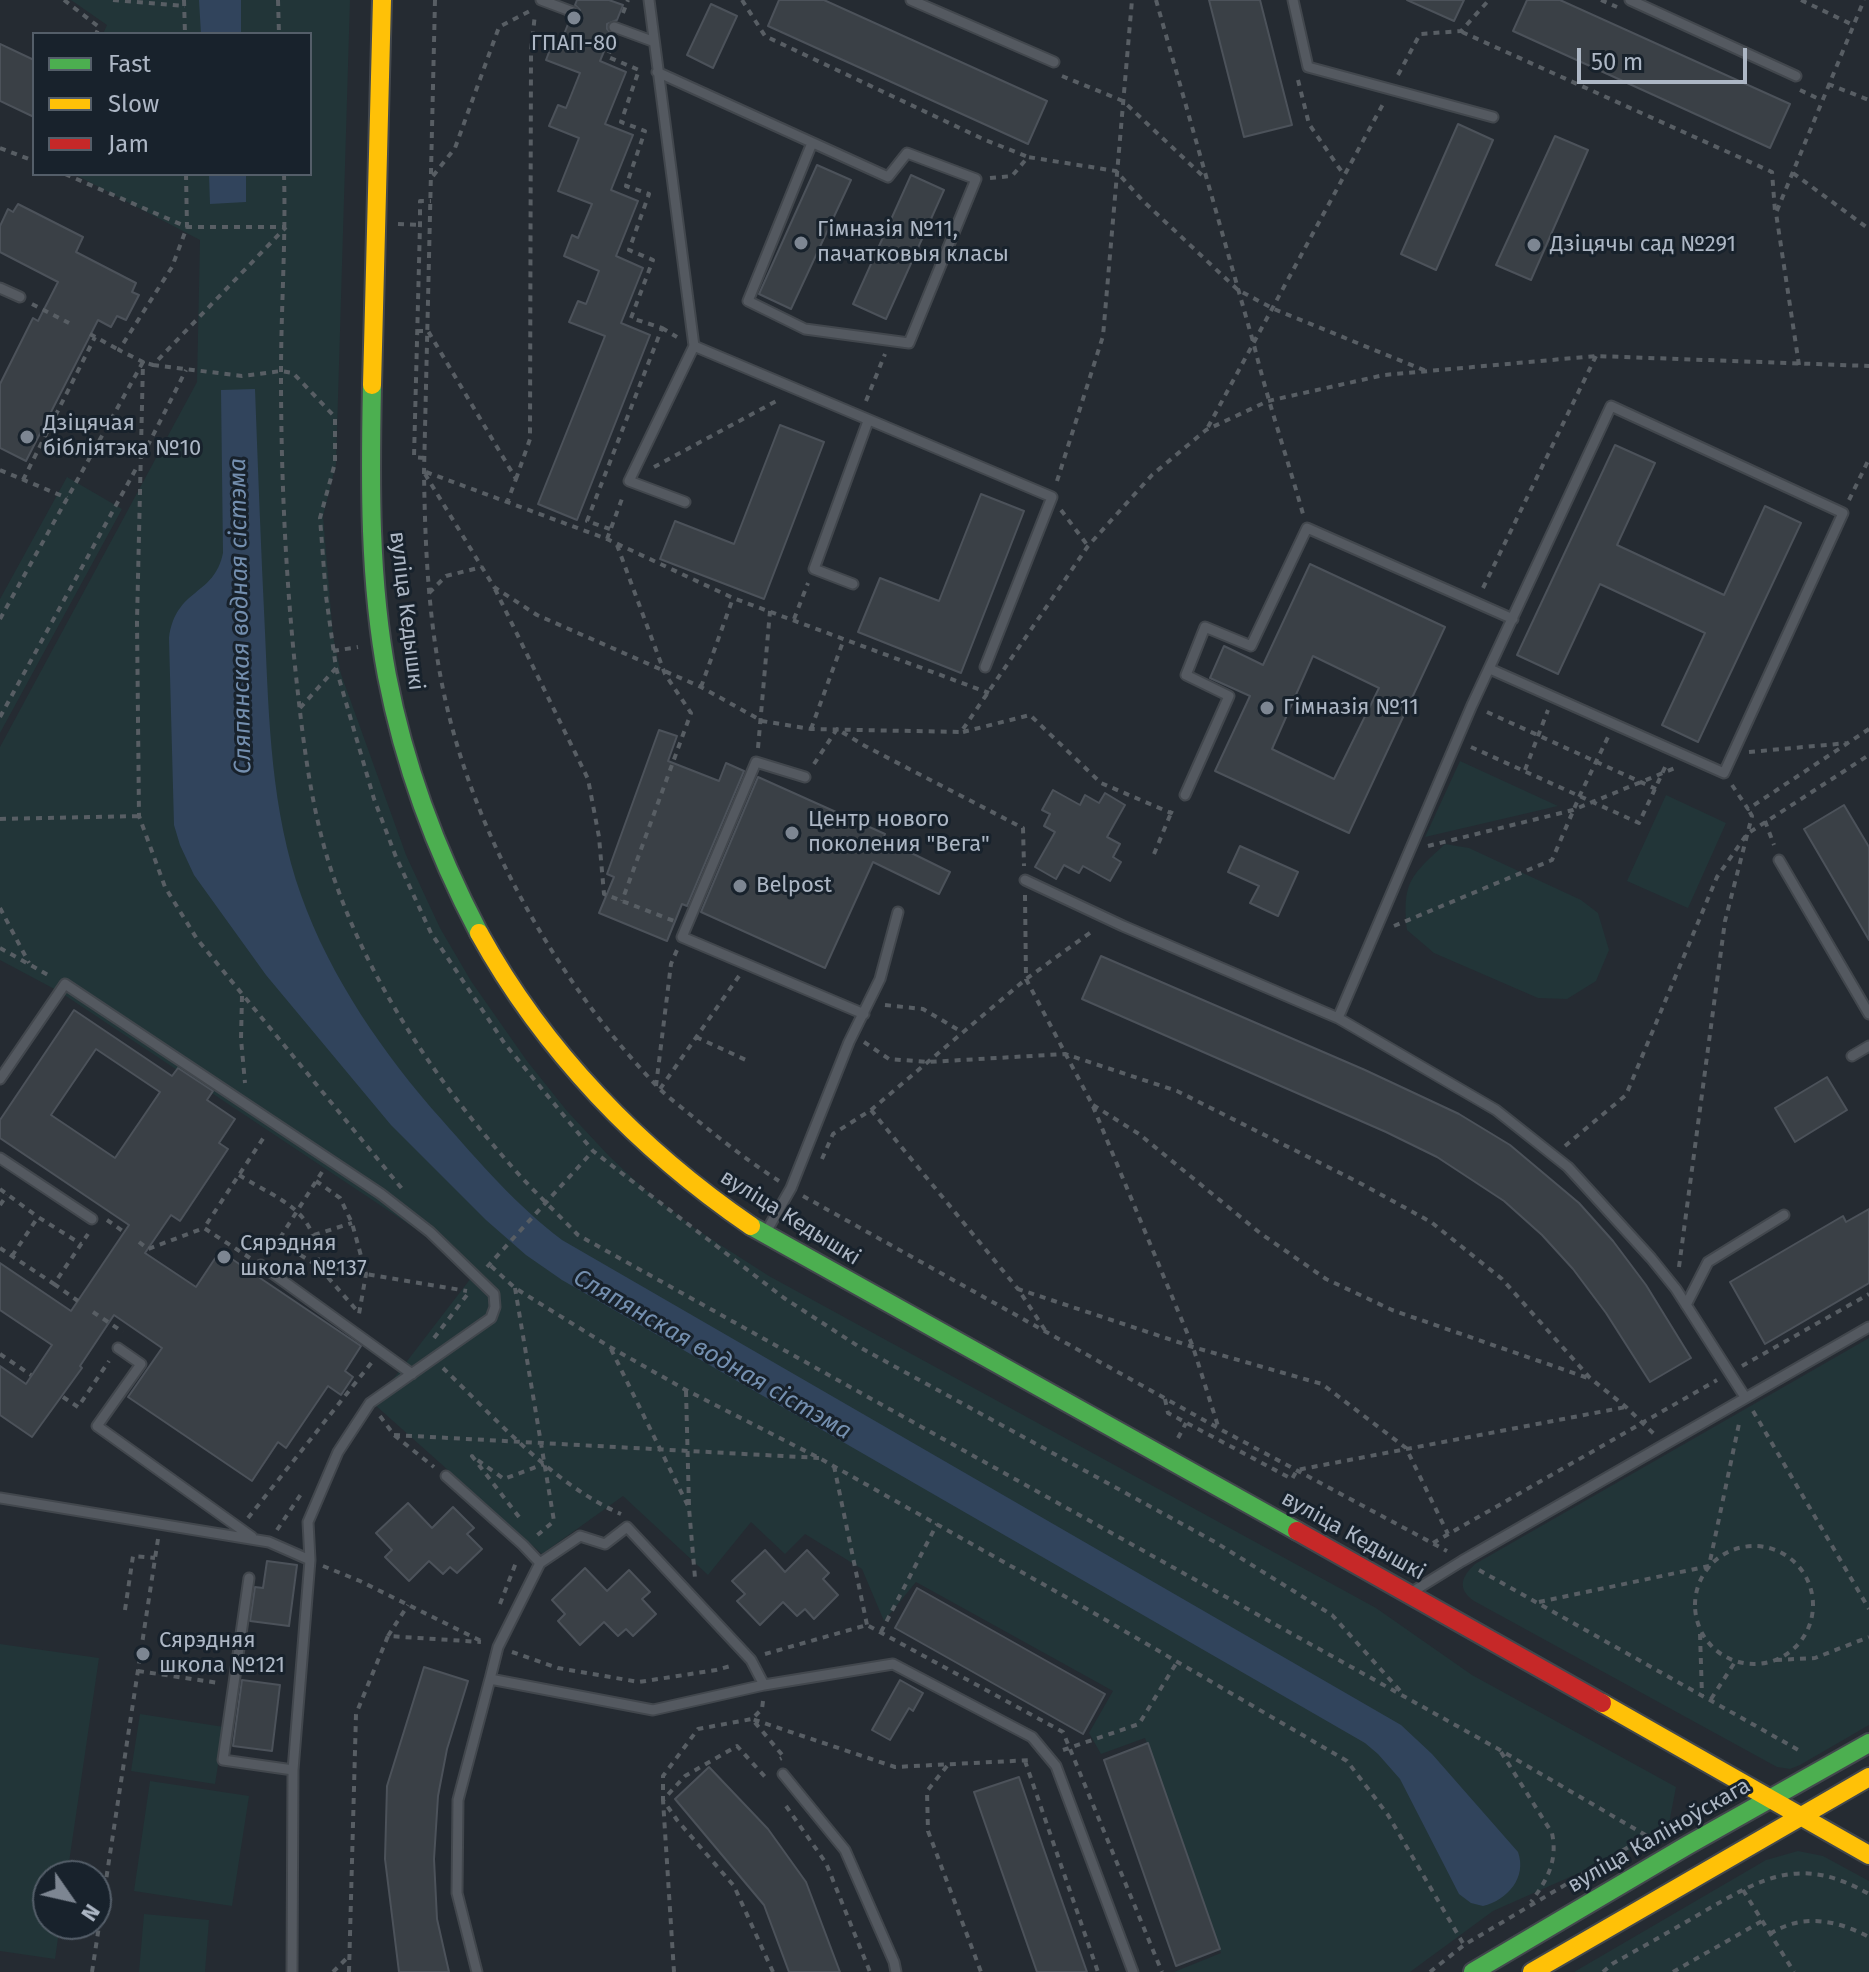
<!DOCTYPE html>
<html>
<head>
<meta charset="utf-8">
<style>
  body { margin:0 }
  #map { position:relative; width:1869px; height:1972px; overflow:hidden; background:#252b32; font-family:"Fira Sans",sans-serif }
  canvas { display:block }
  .legend { position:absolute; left:32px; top:32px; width:280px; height:144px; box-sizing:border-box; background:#18222c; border:2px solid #545e69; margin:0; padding:10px 14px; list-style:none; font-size:24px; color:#adb7c5 }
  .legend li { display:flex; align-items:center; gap:16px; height:40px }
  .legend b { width:40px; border:2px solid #545e69 }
  .north { position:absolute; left:32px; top:1860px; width:80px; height:80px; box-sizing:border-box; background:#18222c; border:2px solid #545e69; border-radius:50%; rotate:124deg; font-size:22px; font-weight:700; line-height:32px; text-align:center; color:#adb7c5 }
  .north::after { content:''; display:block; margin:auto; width:28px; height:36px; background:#7d8692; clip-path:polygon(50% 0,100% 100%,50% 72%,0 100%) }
  .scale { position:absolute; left:1577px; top:48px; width:170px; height:36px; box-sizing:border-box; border:4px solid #adb7c5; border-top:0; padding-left:10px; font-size:24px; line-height:28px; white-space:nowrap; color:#adb7c5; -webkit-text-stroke:6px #18222c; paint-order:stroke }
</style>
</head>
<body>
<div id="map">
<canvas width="1869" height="1972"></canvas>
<ul class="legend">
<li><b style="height:10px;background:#4caf50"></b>Fast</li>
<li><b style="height:10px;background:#ffc107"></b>Slow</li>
<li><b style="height:10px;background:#c62828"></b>Jam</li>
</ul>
<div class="north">N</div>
<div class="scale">50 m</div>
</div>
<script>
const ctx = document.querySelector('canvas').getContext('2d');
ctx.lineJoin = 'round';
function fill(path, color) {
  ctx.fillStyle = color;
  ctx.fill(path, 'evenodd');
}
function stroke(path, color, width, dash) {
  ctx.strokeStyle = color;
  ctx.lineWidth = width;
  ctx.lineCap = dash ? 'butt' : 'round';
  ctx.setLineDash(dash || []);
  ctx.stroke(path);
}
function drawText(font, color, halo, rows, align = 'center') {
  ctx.font = font + ' "Fira Sans",sans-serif';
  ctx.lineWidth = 6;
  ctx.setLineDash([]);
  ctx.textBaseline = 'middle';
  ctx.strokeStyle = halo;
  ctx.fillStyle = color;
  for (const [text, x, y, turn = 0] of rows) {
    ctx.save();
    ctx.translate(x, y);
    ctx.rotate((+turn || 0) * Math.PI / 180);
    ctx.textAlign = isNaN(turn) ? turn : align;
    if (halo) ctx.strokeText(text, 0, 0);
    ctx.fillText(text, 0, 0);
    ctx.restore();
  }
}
const green = new Path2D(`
  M71 0H350L336 464 323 516 333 636 341 674 406 855 440 928 471 981 527 1061 567 1111 609 1156 644 1189 694 1228 769 1276 1376 1608 1472 1675 1676 1787 1667 1834 1493 1911 1410 1972H1174L1221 1953 1145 1738 1101 1754 1089 1733 1113 1691 916 1582 884 1621 862 1569 805 1534 785 1554 751 1522 708 1575 623 1496 542 1554 374 1404 471 1278 425 1235 60 992 0 960V747L197 382 200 240 74 174H310V34H103L107 25Z
  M67 477 122 509 0 733V599Z
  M1460 761 1558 806 1425 837Z
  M1666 795 1726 823 1688 908 1627 881Z
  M1445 844 1469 848 1581 900 1598 913 1609 950 1596 981 1567 999 1538 998 1434 953 1407 930C1402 881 1411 876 1445 844Z
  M1869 1338V1725L1800 1765 1790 1769 1777 1767 1474 1601C1457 1589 1461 1577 1475 1564Z
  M0 1644 99 1658 67 1876H48V1924H60L55 1959 0 1951Z
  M140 1714 224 1727 215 1784 131 1771Z
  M150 1781 249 1796 232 1906 134 1891Z
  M1798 1851 1823 1856 1869 1881V1972H1574L1766 1860Z
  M144 1914 209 1920 205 1972H139Z`);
const water = new Path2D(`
  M199 0H241V34H201Z
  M209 174H246V202L210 204Z
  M255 389C258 470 261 551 265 632 269 721 271 810 301 895 330 977 384 1055 442 1120 479 1162 517 1206 562 1240L1401 1725 1432 1754 1518 1852C1527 1877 1508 1900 1483 1906L1471 1903 1459 1894 1400 1779 1378 1754 1365 1743 562 1280 526 1255 486 1220 391 1125 266 975 194 875 180 845 174 825 169 638C176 587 214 597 223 553L221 390Z`);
const building = new Path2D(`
  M577 0H609L623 5 617 20 607 24V29L611 34 600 61 626 72 605 124 633 135 611 190 638 201 616 256 643 268 621 323 650 335 577 520 538 504 605 336 569 322 578 301 586 304 599 271 564 256 572 235 578 238 592 204 558 191 579 138 549 126 558 105 566 108 580 73 546 60 554 39 561 42 570 19H575L580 15V10L575 5Z
  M779 0H824L1047 101 1028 144 768 26Z
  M1209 0H1260L1292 125 1244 137Z
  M1407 0H1464L1454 21Z
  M1527 0H1560L1790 104 1770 148 1513 31Z
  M711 4 737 16 713 68 687 55Z
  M0 44 34 60V117L0 101Z
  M1458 124 1493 140 1436 270 1401 254Z
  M1555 136 1588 150 1531 280 1496 265Z
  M817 165 851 180 791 309 759 294Z
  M911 175 944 190 886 319 853 304Z
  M18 204 83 237 76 252 136 283 132 292 139 295 126 320 117 316 111 327 98 320 26 461 0 448V384L33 318 38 321 58 282 0 252V226L8 209 13 212Z
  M780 425 824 442 764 599 660 559 675 521 734 544Z
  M1615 445 1655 463 1617 545 1724 595 1765 506 1801 523 1698 742 1662 725 1705 633 1600 584 1558 674 1517 655Z
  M981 494 1024 511 961 673 858 632 880 578 939 601Z
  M1310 564 1445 627 1349 833 1215 771 1250 696 1210 678 1224 646 1263 665ZM1313 656 1379 688 1334 779 1272 749Z
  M659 730 677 736 668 761 719 781 726 763 744 771 687 906 682 904 667 941 599 913 614 877 607 874Z
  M758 777 885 834 883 839 950 872 939 894 873 862 825 968 701 912Z
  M1053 790 1080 805 1085 795 1099 803 1105 793 1125 805 1107 837 1120 844 1113 857 1121 862 1110 881 1083 866 1079 873 1064 865 1056 879 1035 867 1055 832 1044 826 1050 814 1042 810Z
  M1844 805 1869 847V940L1804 829Z
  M1240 846 1298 872 1278 916 1250 903 1259 886 1228 872Z
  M1101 956 1365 1070 1459 1114 1510 1145 1579 1203 1613 1241 1646 1285 1691 1358 1650 1382 1606 1313 1573 1269 1542 1235 1504 1201 1437 1157 1386 1132 1082 999Z
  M74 1010 172 1076 178 1068 213 1091 207 1100 235 1119 219 1143 228 1149 180 1221 171 1215 145 1253 196 1287 220 1251 361 1346 345 1371 353 1377 341 1395 328 1386 286 1448 278 1442 252 1481 128 1397 162 1348 114 1315 80 1366 82 1368 32 1437 0 1415V1366L26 1384 52 1345 0 1310V1263L71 1311 129 1225 0 1138V1120ZM96 1049 160 1092 115 1158 51 1115Z
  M1827 1077 1847 1110 1795 1142 1775 1108Z
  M1869 1209V1283L1765 1344 1730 1282 1843 1216 1846 1222Z
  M408 1503 432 1528 453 1507 474 1528 467 1534 482 1549 457 1573 450 1567 443 1574 429 1561 409 1581 385 1557 392 1550 376 1533Z
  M765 1550 785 1572 807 1550 829 1573 823 1579 838 1595 814 1619 805 1609 797 1616 783 1602 760 1625 737 1601 745 1594 732 1581Z
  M267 1561 297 1565 289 1626 250 1621 255 1587 263 1588Z
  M585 1568 607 1591 629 1570 650 1592 642 1599 656 1614 633 1636 626 1629 618 1636 604 1622 580 1645 558 1621 565 1614 552 1600Z
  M917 1588 1105 1694 1083 1734 895 1628Z
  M424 1667 468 1681 447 1749 438 1796 434 1859 437 1919 449 1972H399L385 1859 387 1786Z
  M242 1680 280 1685 272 1751 233 1746Z
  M900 1680 923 1693 913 1711 909 1708 890 1740 872 1730Z
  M1148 1743 1220 1949 1176 1966 1104 1760Z
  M709 1767 768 1829 806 1882 840 1972H789L764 1905 675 1799Z
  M1019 1777 1043 1847 1087 1972H1037L974 1792Z`);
const path = new Path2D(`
  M64 0 99 27 96 34
  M113 0 185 6
  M184 0 185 34
  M278 0 279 34
  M435 0 424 472C425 544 428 617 443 689 472 831 555 979 655 1084 666 1096 680 1106 692 1116 720 1139 748 1161 779 1181
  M742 0 765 36 983 139 1028 157
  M1156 0 1254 345C1268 402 1287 457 1303 514
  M1601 0 1617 7
  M1801 0 1853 25
  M623 13 628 0
  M1462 32 1772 172 1775 211
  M1398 75 1420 34 1461 31 1489 0
  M1062 76 1123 101 1206 179
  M1298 80 1309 124 1344 175
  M1828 84 1869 100
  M1800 90 1821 100
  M0 148 34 161
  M1793 173 1869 229
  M65 174 187 227H286
  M186 174 187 227 172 267 119 350 143 362 137 621 139 816 165 887 197 939 403 1190
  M284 174C286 241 281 307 281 374 281 481 286 588 298 694 305 757 314 824 336 884 372 986 436 1080 507 1161 529 1187 555 1211 578 1235L1500 1750 1647 1836
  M433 176 455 148 499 27 530 11
  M990 178 1012 176 1028 157 1116 171 1142 200 1238 290 1274 309 1426 371
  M398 224 420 225
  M32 304 69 323
  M662 328 677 337
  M417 331H428L516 479 508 500
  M90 334 119 350
  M153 365 242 376 281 371 293 373 335 417V463L320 518 326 596 336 668 374 799 396 857 431 933 505 1044 593 1151 784 1298 861 1348 1215 1542 1332 1615 1402 1693
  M1799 365 1776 213 1864 0
  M866 401 885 354
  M1208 427 1383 104
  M142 457 186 370
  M424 458 414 457 420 225V201H431
  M654 467 780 399
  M0 470 67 498
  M426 472 607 539 733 598 989 693
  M425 474 494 587 537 615 701 687 762 721 811 729 961 732 1088 546 1152 475 1206 430 1268 401 1384 375 1596 356 1869 366
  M516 479 530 439 531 51 535 14
  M23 480 95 337
  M1057 481 1103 336 1132 0
  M1849 500 1869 459
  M1061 510 1088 546
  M610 529 587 521 662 328 631 318 653 260 629 250 649 194 626 186 645 131 621 122 639 70 608 57 612 44
  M607 539 623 496
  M617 545 665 674 691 713 622 901
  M1483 588 1596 356
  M495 589 588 779 599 837 604 894 674 921
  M429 593 446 576 482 567
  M0 619 143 362 153 365 286 227
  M794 619 808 583
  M333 651 358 647
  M701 687 733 598
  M300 708 336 668
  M1487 712 1656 789
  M0 717 138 465
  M811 729 844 639
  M963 732 1030 715 1101 783 1171 813 1174 806
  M1471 747 1639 823 1667 763
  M758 748 770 611
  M1749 752 1848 743
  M814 764 837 729 865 746 1023 828 1024 866
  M1525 770 1548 710
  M1732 785 1748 809 1869 729
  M0 819 139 816
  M1765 821 1774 845
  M1428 846 1573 810 1675 768
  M1154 854 1171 813
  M1025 895 1026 979 1092 1104 1193 1347 1218 1426
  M0 908 29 963
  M1394 926 1552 860 1580 795 1608 737
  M0 948 50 976
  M242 996 241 1039 245 1083
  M885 1005 923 1009 962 1032
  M696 1037 746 1060
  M864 1042 889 1059 928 1062 1065 1054 1177 1091 1358 1182 1431 1222 1502 1279 1590 1378 1626 1407 1654 1434
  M656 1086 671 964 677 950
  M660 1089 739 976
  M1093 1105 1139 1134 1260 1233 1326 1279 1392 1310 1588 1378
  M871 1110 1018 1289
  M1565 1146 1626 1095 1717 877 1747 834 1869 755
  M822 1159 833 1134 871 1110 1026 979 1094 930
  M322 1172 278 1241 318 1266 359 1313
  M239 1175C282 1202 317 1209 318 1266L467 1291
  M316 1181 340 1198 352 1223 366 1274 359 1314
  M0 1189 38 1217
  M803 1196 1218 1428 1447 1551
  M0 1205 7 1195
  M107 1220 124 1232
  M314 1235 352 1223
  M139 1242 148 1249 204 1228
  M0 1248 54 1284 88 1234
  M270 1252 278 1241
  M12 1256 38 1217 81 1244
  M250 1258 204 1228 266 1134
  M491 1266 515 1288 610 1347 686 1390 821 1459 1080 1605 1347 1761 1388 1815 1464 1945
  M487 1267 593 1151
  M1679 1267 1725 921 1752 816 1748 809
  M54 1284 78 1301
  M515 1288 554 1521 534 1538
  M93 1312 123 1332
  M1045 1330 1018 1289 1193 1347 1322 1384 1406 1448 1448 1534
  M434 1338 470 1291
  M611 1349 689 1508 695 1578
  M0 1354 31 1375
  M1742 1366 1869 1294
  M443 1368C495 1418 554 1485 621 1514
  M686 1391 689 1506
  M63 1397 78 1407 109 1361
  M1165 1399 1168 1413 1292 1479 1297 1470 1626 1407
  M1753 1411 1869 1609
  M380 1416 394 1435 434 1467
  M394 1435 819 1458
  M1178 1438 1186 1423
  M834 1466 867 1625
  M519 1517 472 1456 504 1479 544 1464
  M248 1518 372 1362
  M277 1530 301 1494
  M1433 1543 1717 1380
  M1695 1605a59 59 0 1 1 118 0a59 59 0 1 1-118 0Z
  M323 1566 360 1581 485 1643
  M1479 1570 1802 1752
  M1539 1602 1709 1566 1740 1419
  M500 1604 517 1560
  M125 1610 133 1556 155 1558
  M881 1632 937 1524
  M1700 1634 1702 1695
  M388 1636 408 1605
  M512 1652 558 1668 639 1682 716 1670 734 1665
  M765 1654 867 1625 1063 1732 1162 1972
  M1776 1660 1815 1658 1869 1637
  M138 1671 219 1683
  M1711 1699 1735 1662
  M763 1701 762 1709 752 1719 895 1767 1032 1760
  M1063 1750 1139 1724 1177 1662
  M1501 1752 1552 1833C1558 1861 1547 1880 1531 1902
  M1025 1761 1098 1972
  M947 1766 927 1791 928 1831 981 1972
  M786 1806 826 1863 870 1972
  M1743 1890 1794 1972
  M1770 1934C1802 1913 1837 1920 1869 1937
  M92 1972 158 1539
  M333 1972 348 1957
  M349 1972 356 1714 388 1636 481 1642
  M674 1972 663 1800 685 1776 737 1746 767 1779
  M773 1972 734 1886 677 1820 663 1800V1776L698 1729 752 1719 784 1757 780 1759
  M1430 1972 1464 1945 1674 1820
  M1603 1972 1612 1964C1642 1947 1673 1930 1703 1912 1764 1877 1801 1855 1869 1894
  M1673 1972 1762 1921`);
const lane = new Path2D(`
  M541 0 573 12
  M649 0 694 346 629 481 685 502
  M911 0 1054 62
  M1293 0 1308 67 1493 117
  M1630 0 1796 76
  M614 27 652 41
  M657 72 888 177 907 153 976 179 909 343 805 329 748 301 812 143
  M0 288 20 297
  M694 346 1052 497 985 667
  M853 584 814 569 868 421
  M805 777 756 762 682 937 864 1014
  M1185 795 1229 696 1186 675 1205 627 1251 646 1307 528 1513 619
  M1779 860 1869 1014
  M1025 880 1123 926 1338 1018 1496 1110 1568 1167 1651 1258 1676 1289 1745 1397
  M1338 1018 1472 705 1611 406 1843 513 1724 773 1490 669
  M1852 1056 1869 1046
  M0 1079 65 984 381 1194 430 1232 494 1294 495 1307 491 1318 370 1403 338 1452 308 1522 310 1560 293 1770 292 1972
  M0 1158 92 1219
  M766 1232 791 1188 849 1042 880 979 898 912
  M261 1265 412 1374
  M1686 1305 1708 1262 1784 1215
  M118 1348 141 1364 97 1426 252 1537
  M446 1476 523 1545 540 1563 498 1647 490 1679
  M0 1498 269 1542 310 1560
  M540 1563 580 1536 605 1544 627 1527 751 1660 764 1685
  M249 1578 223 1760 293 1770
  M1412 1592 1462 1561 1869 1327
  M783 1774 845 1850 894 1962 896 1972
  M477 1972 457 1893 458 1800 490 1679 653 1710 764 1685 893 1664 1032 1737 1056 1766 1133 1972`);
const fast = new Path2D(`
  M372 385C370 482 369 580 387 676 404 764 437 853 479 933
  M751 1226 1297 1531
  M1473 1972 1688 1845 1869 1743`);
const slow = new Path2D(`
  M372 385 382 0
  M479 933C544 1051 640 1150 751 1226
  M1602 1703 1869 1855
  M1532 1972 1869 1777`);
const jam = new Path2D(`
  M1297 1531 1602 1703`);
const markers = [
  [574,18,8,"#7d8692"],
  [801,243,8,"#7d8692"],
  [1534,245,8,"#7d8692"],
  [27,437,8,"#7d8692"],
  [1267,708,8,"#7d8692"],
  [792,833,8,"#7d8692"],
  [740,886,8,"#7d8692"],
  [224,1257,8,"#7d8692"],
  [143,1654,8,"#7d8692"]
];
const poiNames = [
  ["ГПАП-80",574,44,"center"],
  ["Гімназія №11,",817,230],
  ["пачатковыя класы",817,255],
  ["Дзіцячы сад №291",1550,245],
  ["Дзіцячая",43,424],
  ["бібліятэка №10",43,449],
  ["Гімназія №11",1283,708],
  ["Центр нового",808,820],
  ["поколения \"Вега\"",808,845],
  ["Belpost",756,886],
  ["Сярэдняя",240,1244],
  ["школа №137",240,1269],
  ["Сярэдняя",159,1641],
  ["школа №121",159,1666]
];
const streetNames = [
  ["вуліца Кедышкі",406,611,83],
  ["вуліца Кедышкі",790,1218,32],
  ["вуліца Кедышкі",1353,1536,29],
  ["вуліца Каліноўскага",1659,1836,-30]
];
const waterNames = [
  ["Сляпянская водная сістэма",241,616,-91],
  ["Сляпянская водная сістэма",712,1355,30]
];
fill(green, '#223538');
fill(water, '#31445c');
fill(building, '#3a4046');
stroke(building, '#4c525a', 2);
stroke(lane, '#42474d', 13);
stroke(fast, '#42474d', 22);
stroke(slow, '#42474d', 22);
stroke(jam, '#42474d', 22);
stroke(path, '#585e64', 4, [6, 6]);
stroke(lane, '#545960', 9);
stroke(fast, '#4caf50', 18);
stroke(slow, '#ffc107', 18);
stroke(jam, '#c62828', 18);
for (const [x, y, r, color] of markers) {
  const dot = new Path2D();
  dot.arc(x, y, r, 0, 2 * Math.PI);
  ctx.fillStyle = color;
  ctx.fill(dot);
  stroke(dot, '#18222c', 3);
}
drawText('22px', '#adb7c5', '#18222c', poiNames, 'left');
drawText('22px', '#adb7c5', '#18222c', streetNames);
drawText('italic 24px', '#748faf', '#18222c', waterNames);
</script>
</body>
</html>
